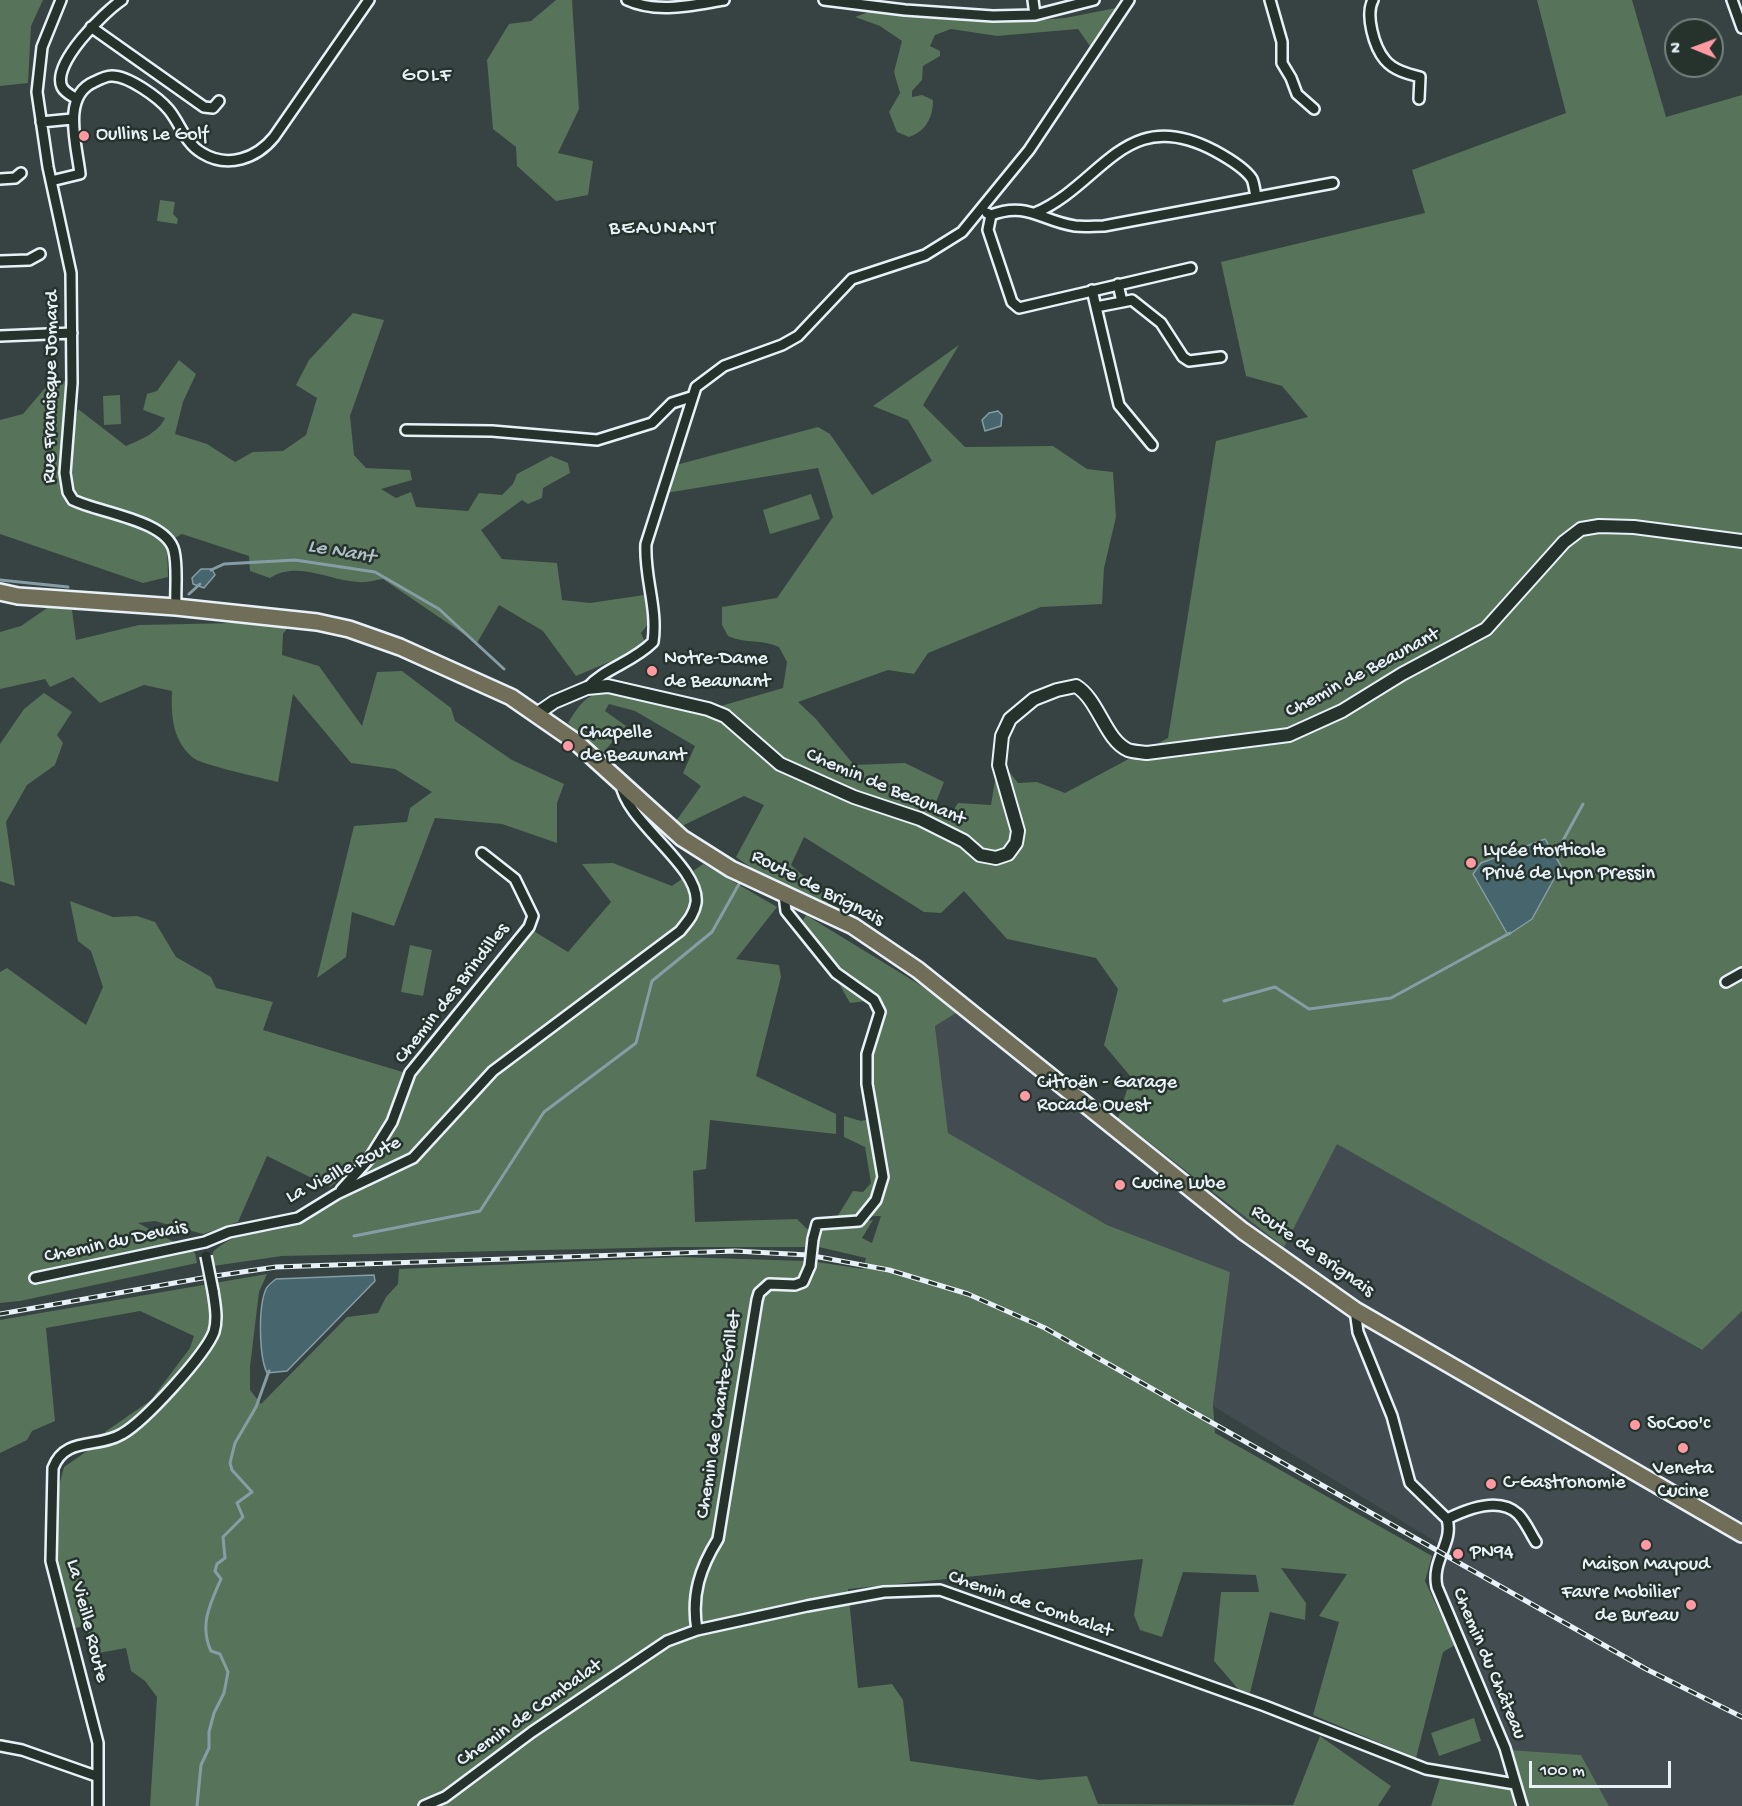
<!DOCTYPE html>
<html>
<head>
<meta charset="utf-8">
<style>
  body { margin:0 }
  #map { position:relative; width:1742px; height:1806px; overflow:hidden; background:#374242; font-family:"Gochi Hand",sans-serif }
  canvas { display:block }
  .north { position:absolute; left:1664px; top:18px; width:60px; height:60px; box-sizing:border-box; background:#26332d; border:2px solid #747f7e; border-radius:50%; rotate:271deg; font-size:16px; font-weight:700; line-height:24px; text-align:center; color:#e8f1f8 }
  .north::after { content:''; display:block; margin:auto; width:21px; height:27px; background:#ff9aa2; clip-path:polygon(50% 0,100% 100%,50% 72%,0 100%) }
  .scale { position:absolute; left:1529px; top:1761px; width:142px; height:27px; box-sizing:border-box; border:3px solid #e8f1f8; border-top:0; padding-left:8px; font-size:18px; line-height:21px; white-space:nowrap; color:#e8f1f8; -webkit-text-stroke:4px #26332d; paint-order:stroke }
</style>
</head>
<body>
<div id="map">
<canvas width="1742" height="1806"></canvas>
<div class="north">N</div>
<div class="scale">100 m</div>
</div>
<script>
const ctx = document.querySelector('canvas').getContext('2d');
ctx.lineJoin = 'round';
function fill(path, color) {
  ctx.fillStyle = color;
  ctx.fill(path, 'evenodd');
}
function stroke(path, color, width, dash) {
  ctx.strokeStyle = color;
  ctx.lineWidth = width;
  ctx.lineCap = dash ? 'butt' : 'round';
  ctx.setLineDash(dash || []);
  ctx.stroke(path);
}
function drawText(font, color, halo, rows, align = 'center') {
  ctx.font = font + ' "Gochi Hand",sans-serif';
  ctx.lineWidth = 5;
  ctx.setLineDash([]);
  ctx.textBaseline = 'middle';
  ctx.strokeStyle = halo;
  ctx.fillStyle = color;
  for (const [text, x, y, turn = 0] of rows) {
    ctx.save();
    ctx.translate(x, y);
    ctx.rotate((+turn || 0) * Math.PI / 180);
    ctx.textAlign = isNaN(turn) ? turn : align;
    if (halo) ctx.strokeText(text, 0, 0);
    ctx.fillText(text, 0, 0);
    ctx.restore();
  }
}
const built = new Path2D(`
  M961 1010 1109 1131 1118 1118 1283 1246 1339 1137 1701 1350 1742 1311V1806H1609L1581 1755 1510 1750 1439 1583 1446 1548 1213 1406 1230 1272 1107 1225 955 1145 948 1133 935 1026Z`);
const green = new Path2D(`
  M0 0H43L31 26 28 83 0 86Z
  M556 0H572L579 109 558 153 593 161 588 195 556 201 517 166 516 147 493 129 487 60 509 24 531 21Z
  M1537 0H1632L1666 117 1742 95V1311L1702 1350 1337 1144 1284 1247 1118 1118 1131 1077 1104 1045 1118 989 1096 958 1007 939 964 891 941 913 924 912 804 837 791 865 828 898 827 906 766 878 736 857 764 805 744 796 682 826 676 821 701 786 683 773 695 746 635 711 609 704 605 711 626 726 602 754 568 723C576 710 582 699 597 693 616 686 688 710 711 716L721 706 783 688 787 662 779 647C761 639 746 644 728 636L722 625V607L777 598 833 517 818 468 666 493 676 465 818 427 830 434 872 495 932 461 908 420 873 406 959 345 923 405 965 447 1053 446 1087 469 1113 472 1116 517 1104 568 1102 604 1041 607 928 653 914 674 888 670 798 702 816 719 854 765 905 763 944 782 934 807 953 811 958 803 991 805 996 774 1004 765 1018 783 1037 782 1065 793 1168 738 1216 441 1308 417 1282 386 1246 376 1221 262 1425 213 1412 170 1566 113Z
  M1116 8 1090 46 1078 29 997 36 951 29 935 35 930 46 940 51V56L923 66 922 80 912 91V97L922 95 933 100C933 118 926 131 909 137L897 132 889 112 900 93 894 72 902 41 880 26 855 17 871 11 1016 22 1065 18Z
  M160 200 175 202 173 214 178 219 177 224 157 221Z
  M353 313 384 320 350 416 354 455 366 468 410 470 412 480 381 489 396 498 411 492 416 507 468 511 479 493 502 495 513 484 517 474 551 456 568 463 570 473 543 488 542 498 528 504 522 500 481 530 502 559 557 563 562 600 590 603 644 595 649 623 641 633 645 642 635 651 576 676 543 631 499 605 477 643 383 579C375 580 367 583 359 582 330 581 298 560 270 578L250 571 249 556 182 534 167 542 168 577 143 583 0 534V420L23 414 51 381H68L61 471V483L68 502 114 519 116 510C99 505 77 503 71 485L73 436 78 409 126 446C140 440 158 433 165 418L143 410 147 394 157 391 179 360 196 374 183 402 175 434 207 444 235 462 253 452 283 451 306 435 317 398 296 385 309 360Z
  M120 395 121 424 104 425 103 396Z
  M811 494 820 519 770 534 763 510Z
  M50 606 72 610 76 640 139 625 236 623 289 626 283 634 282 655 319 666 362 726 377 672 402 671 451 708 455 721 512 760 564 784 557 803V843L502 824 435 818 394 926 352 912 346 957 317 978 354 826 407 822 410 808 432 792 395 769 351 763 293 694 278 782C263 778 200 765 192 757 172 739 171 715 172 691L144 685 100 703 73 677 50 687 45 679 0 689V632L21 626Z
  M44 693 72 712 57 735 63 743 55 765 27 785 6 822 15 886 0 881V744L24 709Z
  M613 863 672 886 703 864 777 907 736 959 779 965 781 977 756 1076 836 1114V1134L710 1120 706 1169 693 1171 695 1222 797 1219 807 1229 873 1220 862 1238 872 1243 881 1216 837 1217 853 1191 863 1192 871 1183 865 1147 844 1137V1116L861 1121 876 1118 870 1081 871 1054 879 1032 876 1000 850 1003 803 920 806 915 961 1010 935 1026 948 1133 1107 1225 1230 1272 1213 1405 1215 1433 1432 1556 1425 1581 1455 1645 1443 1652 1416 1758 1313 1715 1339 1622 1319 1616 1347 1574 1281 1568 1306 1603 1305 1620 1270 1612 1250 1693 1239 1690 1214 1661 1221 1592H1259L1256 1575 1183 1572 1162 1637 1140 1630 1134 1615 1143 1559 848 1589 858 1688 892 1684 903 1700 910 1761 1039 1780 1087 1776 1098 1804 1293 1805 1320 1736 1391 1786 1378 1806H150L157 1697 145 1681 131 1671 126 1648 93 1654 86 1626 75 1628 57 1562 58 1490 64 1467 90 1449 110 1445 105 1432 151 1400 190 1348 194 1336 140 1311 46 1328 55 1421 32 1431 27 1440 0 1453V1320L267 1274 259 1292 250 1367V1390L261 1404 347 1317 378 1313 386 1297 398 1284 399 1269 680 1257 806 1261V1268L816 1269 817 1262 863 1269 866 1258 819 1247 820 1241 811 1238 807 1247H676L282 1256 213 1266V1252C239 1228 254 1237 286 1227 310 1220 331 1206 352 1193L341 1178 330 1187 267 1156 238 1222 203 1234 155 1221 138 1223 195 1253 197 1263 20 1301 0 1303V972L7 968 86 1025 103 987 91 951 78 941 70 901 113 917 137 916 155 922 176 957 211 977 216 988 273 1002 263 1030 406 1073 504 950 532 930 568 952 611 902 582 864Z
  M410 945 432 950 423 996 401 992Z
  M1474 1718 1481 1741 1439 1756 1431 1733Z
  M1510 1750 1581 1755 1609 1806H1527Z
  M1441 1775 1510 1786 1514 1806H1431Z`);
const water = new Path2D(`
  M998 411 1002 415 1001 426 985 431 982 420 989 413Z
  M201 569H212L215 575 204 588 193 584 192 578Z
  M1545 839 1561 866 1532 919 1508 935 1473 874 1481 863Z
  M374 1275 375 1281 287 1371 267 1373C259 1356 258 1307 266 1289 268 1285 272 1282 276 1279Z`);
const stream = new Path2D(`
  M211 570 224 564 295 560 375 572 439 609 504 669
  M0 580 68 587
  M189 594 200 584
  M677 654 679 656
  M1555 855 1583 804
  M1224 1001 1275 987 1309 1009 1391 998 1510 933
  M354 1236 480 1211 544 1112 636 1043 652 981 712 932 739 884
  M197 1806 201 1765 209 1748V1732L214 1713 224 1693 228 1672 220 1654 211 1651C199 1625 210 1604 221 1579L215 1571 217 1564 225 1558 223 1537 243 1517 237 1503 252 1492 232 1470 230 1463 235 1443 256 1407 269 1371`);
const minor = new Path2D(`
  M61 0 42 47 37 92 48 167 71 273 72 383 65 473 68 492 73 500C99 513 167 520 174 551 178 568 175 589 176 607
  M627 0C657 14 693 5 724 0
  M824 0 905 10 993 16 1035 15 1094 0
  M1033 0 1035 15
  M1270 0 1282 42V63L1291 78 1297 94 1314 109
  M1373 0C1365 15 1374 47 1385 60 1393 70 1408 74 1420 77L1419 99
  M1732 0 1742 28
  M91 27 204 107 213 108 219 101
  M77 99C72 96 65 93 62 87 51 64 104 12 122 0
  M41 122 72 119
  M0 179 15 178 21 173
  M51 181 80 174C77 146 61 96 94 82 100 79 106 76 111 76 128 75 159 98 169 110 181 125 185 143 202 153 228 169 257 158 274 137L369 0
  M987 213 991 215 988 230 1012 302 1019 308 1191 268
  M1035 213C1103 184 1125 103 1215 151 1226 157 1245 168 1252 179 1254 183 1255 192 1256 197
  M991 215C1027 201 1041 221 1075 226 1084 227 1095 226 1104 226L1333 183
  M0 261 29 260 40 254
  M1092 290 1119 405 1152 445
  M1122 302 1132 300 1161 323 1183 357 1189 361 1221 357
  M1096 307 1122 302 1118 284
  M0 336 72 333
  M406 430 492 431 597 440 652 423 672 403 691 397
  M587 688C606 667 632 663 653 642 658 608 644 577 646 544L696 387 724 366 782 345 798 336 852 279 925 255 962 232 1029 150 1129 0
  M784 895 786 911 836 973 874 1000 880 1012 867 1054V1084L883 1177 876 1200 859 1221 817 1224 813 1239
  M1726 982 1742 973
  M341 1190 369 1159 392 1122 410 1073 529 927 533 916 515 879 482 853
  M35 1278 205 1242 229 1232 298 1218 337 1194 413 1158 493 1071 680 931C687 922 694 915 696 903 701 867 625 821 621 784
  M1355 1310 1358 1332 1392 1416 1410 1483 1447 1519C1454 1543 1431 1560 1437 1587L1505 1748 1522 1806
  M1447 1519C1467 1509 1499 1496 1518 1514 1526 1522 1530 1533 1536 1542
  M697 1630C691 1595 700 1568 718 1539L757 1300 759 1293 769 1284 795 1285 803 1282 810 1266
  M0 1746 22 1750 96 1776
  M98 1806V1743L51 1561 53 1468C65 1436 97 1449 122 1434 145 1421 205 1355 214 1332 218 1319 215 1304 213 1291
  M424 1806 445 1797 532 1732 667 1641 697 1630 807 1606 884 1592 940 1590 1265 1706 1426 1769 1515 1784`);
const tertiary = new Path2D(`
  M538 713 554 702 587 688 608 686 708 709 725 716 780 764 854 797 920 819 964 841 980 855 996 858 1008 854 1016 843 1018 831 999 765 1002 736 1010 719 1034 699 1057 690 1076 686C1099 700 1105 740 1128 750 1133 752 1141 752 1147 753L1289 735 1342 711 1402 674 1486 629 1564 542 1581 529 1599 526 1634 527 1742 541`);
const primary = new Path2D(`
  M0 592 18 596 176 607 317 622 349 629 400 647 511 697 576 742 682 838 731 869 853 926 918 970 1243 1231 1355 1310 1742 1534`);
const rail = new Path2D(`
  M0 1314 208 1277 276 1267 735 1251 808 1255 889 1270 968 1294 1045 1328 1646 1669 1742 1717`);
const minorBridge = new Path2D(`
  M206 1256 213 1291
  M810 1266 813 1239`);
const markers = [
  [84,136,6,"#ff9aa2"],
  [652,671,6,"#ff9aa2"],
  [568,746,6,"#ff9aa2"],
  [1471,863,6,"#ff9aa2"],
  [1025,1096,6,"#ff9aa2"],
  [1120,1185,6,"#ff9aa2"],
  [1635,1425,6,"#ff9aa2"],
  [1683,1448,6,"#ff9aa2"],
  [1491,1484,6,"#ff9aa2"],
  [1646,1545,6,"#ff9aa2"],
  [1458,1554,6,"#ff9aa2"],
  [1691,1605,6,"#ff9aa2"]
];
const poiNames = [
  ["Oullins Le Golf",96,136],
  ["Notre-Dame",664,660],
  ["de Beaunant",664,683],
  ["Chapelle",580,734],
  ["de Beaunant",580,757],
  ["Lycée Horticole",1483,852],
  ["Privé de Lyon Pressin",1483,875],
  ["Citroën - Garage",1037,1084],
  ["Rocade Ouest",1037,1107],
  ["Cucine Lube",1132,1185],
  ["SoCoo'c",1647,1425],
  ["Veneta",1683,1470,"center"],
  ["Cucine",1683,1493,"center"],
  ["C-Gastronomie",1503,1484],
  ["PN94",1470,1554],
  ["Maison Mayoud",1646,1566,"center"],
  ["Favre Mobilier",1679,1594,"right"],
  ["de Bureau",1679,1617,"right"]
];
const streetNames = [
  ["Rue Francisque Jomard",52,387,-89],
  ["Chemin de Beaunant",1363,674,-28],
  ["Chemin de Beaunant",885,788,23],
  ["Route de Brignais",817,889,27],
  ["Chemin des Brindilles",453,994,-52],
  ["La Vieille Route",344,1171,-27],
  ["Chemin du Devais",116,1243,-12],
  ["Route de Brignais",1312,1252,35],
  ["Chemin de Chante-Grillet",720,1415,-81],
  ["Chemin de Combalat",1030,1605,19],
  ["La Vieille Route",86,1621,76],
  ["Chemin du Château",1488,1664,67],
  ["Chemin de Combalat",530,1714,-35]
];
const neighbourhoodNames = [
  ["GOLF",427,77],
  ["BEAUNANT",663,230]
];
const waterNames = [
  ["Le Nant",341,553,10]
];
fill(built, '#434d51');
fill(green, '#577359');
fill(water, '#46656d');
stroke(water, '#879da5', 1.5);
stroke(stream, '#879da5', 3);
stroke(minor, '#e8f1f8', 14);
stroke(tertiary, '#e8f1f8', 16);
stroke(primary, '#e8f1f8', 20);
stroke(minor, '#26332d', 9);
stroke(tertiary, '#26332d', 12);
stroke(primary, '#706e59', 15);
stroke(rail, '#e8f1f8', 5);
stroke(rail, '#26332d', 3, [9]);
stroke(minorBridge, '#e8f1f8', 14, []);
stroke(minorBridge, '#26332d', 9);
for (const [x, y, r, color] of markers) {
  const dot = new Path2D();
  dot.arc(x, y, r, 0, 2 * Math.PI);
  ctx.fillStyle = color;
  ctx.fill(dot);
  stroke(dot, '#26332d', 2);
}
drawText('20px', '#e8f1f8', '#26332d', poiNames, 'left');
drawText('20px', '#e8f1f8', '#26332d', streetNames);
ctx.letterSpacing = '1.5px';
drawText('21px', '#e8f1f8', '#26332d', neighbourhoodNames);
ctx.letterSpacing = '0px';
drawText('italic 21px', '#afc0c7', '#26332d', waterNames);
</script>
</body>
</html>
